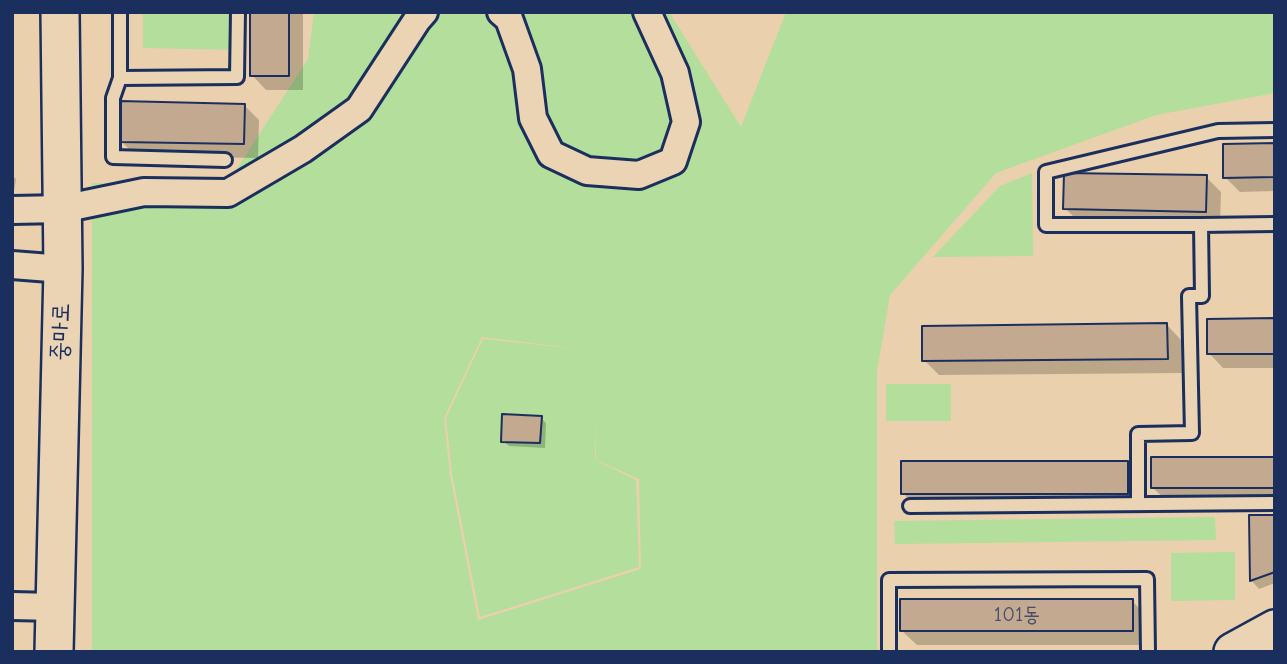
<!DOCTYPE html>
<html>
<head>
<meta charset="utf-8">
<style>
  body { margin:0 }
  #map { position:relative; width:1287px; height:664px; overflow:hidden; background:#ebd0ad; font-family:"Comic Neue",sans-serif }
  canvas { display:block }
  .frame { position:absolute; inset:0; border:14px solid #1b2f5e; pointer-events:none }
</style>
</head>
<body>
<div id="map">
<canvas width="1287" height="664"></canvas>
<div class="frame"></div>
</div>
<script>
const ctx = document.querySelector('canvas').getContext('2d');
ctx.lineJoin = 'round';
function fill(path, color) {
  ctx.fillStyle = color;
  ctx.fill(path, 'evenodd');
}
function stroke(path, color, width, dash) {
  ctx.strokeStyle = color;
  ctx.lineWidth = width;
  ctx.lineCap = dash ? 'butt' : 'round';
  ctx.setLineDash(dash || []);
  ctx.stroke(path);
}
function drawText(font, color, halo, rows, align = 'center') {
  ctx.font = font + ' "Comic Neue","Poor Story",sans-serif';
  ctx.lineWidth = 6;
  ctx.setLineDash([]);
  ctx.textBaseline = 'middle';
  ctx.strokeStyle = halo;
  ctx.fillStyle = color;
  for (const [text, x, y, turn = 0] of rows) {
    ctx.save();
    ctx.translate(x, y);
    ctx.rotate((+turn || 0) * Math.PI / 180);
    ctx.textAlign = isNaN(turn) ? turn : align;
    if (halo) ctx.strokeText(text, 0, 0);
    ctx.fillText(text, 0, 0);
    ctx.restore();
  }
}
const green = new Path2D(`
  M143 12H235V50L143 48Z
  M314 12H669L741 127 786 12H1275V93L1156 115 996 173 890 295 877 371V652H92V183L225 187 308 59ZM482 337 587 350 483 339 446 418 452 474 480 617 639 567 636 480 595 460 596 419V460L639 479 641 569 478 620 450 475 444 418Z
  M1032 173 1033 256 933 257 1000 186Z
  M886 384H951V421H886Z
  M1215 517 1216 540 895 544 894 521Z
  M1235 552V600L1171 601V553Z`);
const shadow = new Path2D(`
  M252 12H303V90H266L252 75Z
  M244 105 259 120 258 158 136 156 121 141Z
  M1275 145V191L1240 192 1225 177Z
  M12 176 16 179 12 204Z
  M1206 177 1221 192 1220 225 1080 223 1065 208Z
  M1275 320V368H1223L1209 353Z
  M1167 325 1181 340 1182 373 939 375 924 360Z
  M541 418 546 423 545 448 509 446 503 441Z
  M1275 458V502H1168L1153 488Z
  M1127 463 1142 478V508H917L903 493Z
  M1275 516V583L1259 589 1251 580Z
  M1132 601 1147 616V645H917L902 631Z`);
const building = new Path2D(`
  M250 12H289V76H250Z
  M120 101 245 104 244 144 120 142Z
  M1275 143V177L1223 178V144Z
  M1064 173 1207 175 1206 212 1063 209Z
  M1275 318V354H1207V319Z
  M1167 323 1168 359 922 361V326Z
  M502 414 542 416 540 443 501 442Z
  M1151 457H1275V488H1151Z
  M901 461H1128V494H901Z
  M1249 515H1275V572L1250 581Z
  M900 599H1133V631H900Z`);
const lane = new Path2D(`
  M120 12V78L113 98V157L225 160
  M120 78 237 77 238 12
  M1201 225H1046V172L1218 131 1275 130
  M1138 504V434L1192 433 1189 296H1202L1201 225 1275 224
  M910 506 1275 503
  M889 652V580L1147 579 1148 652`);
const street = new Path2D(`
  M501 12 509 19 527 69 533 118 551 154 587 171 639 175 673 161 686 122 675 73 647 12
  M12 210 62 209 144 192 228 193 303 149 359 109 417 20 424 12
  M12 265 63 269
  M12 606 54 607`);
const secondary = new Path2D(`
  M54 652 63 269 60 12
  M1233 652 1275 629`);
const numberNames = [
  ["101동",1017,615]
];
const streetNames = [
  ["중마로",61,332,-88]
];
fill(green, '#b3de9b');
fill(shadow, '#0003');
fill(building, '#c4a991');
stroke(building, '#1b2f5e', 2);
stroke(lane, '#1b2f5e', 18);
stroke(street, '#1b2f5e', 32);
stroke(secondary, '#1b2f5e', 42);
stroke(lane, '#ead4b3', 12);
stroke(street, '#ead4b3', 26);
stroke(secondary, '#ead4b3', 37);
drawText('21px', '#454e6b', null, numberNames);
drawText('24px', '#1b2f5e', '#ead4b3', streetNames);
</script>
</body>
</html>
